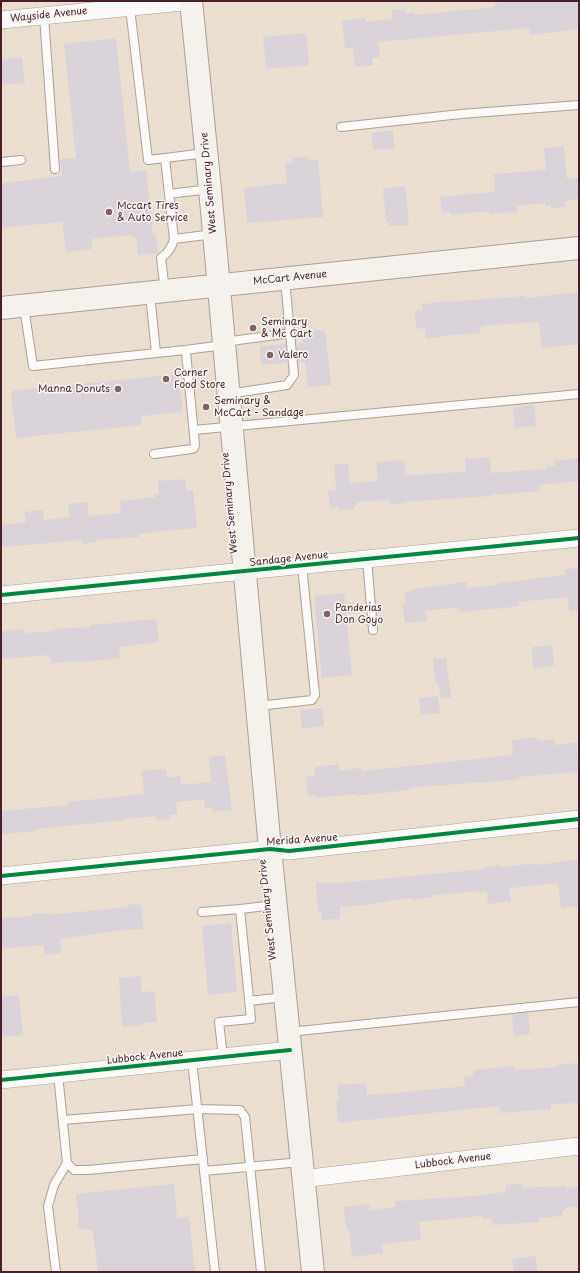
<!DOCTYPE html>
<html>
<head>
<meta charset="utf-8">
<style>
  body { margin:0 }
  #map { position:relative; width:580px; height:1273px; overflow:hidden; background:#e9decf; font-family:"Playpen Sans",sans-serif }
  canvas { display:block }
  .frame { position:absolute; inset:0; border:2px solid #4a1f2b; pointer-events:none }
</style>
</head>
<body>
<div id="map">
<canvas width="580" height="1273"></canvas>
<div class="frame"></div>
</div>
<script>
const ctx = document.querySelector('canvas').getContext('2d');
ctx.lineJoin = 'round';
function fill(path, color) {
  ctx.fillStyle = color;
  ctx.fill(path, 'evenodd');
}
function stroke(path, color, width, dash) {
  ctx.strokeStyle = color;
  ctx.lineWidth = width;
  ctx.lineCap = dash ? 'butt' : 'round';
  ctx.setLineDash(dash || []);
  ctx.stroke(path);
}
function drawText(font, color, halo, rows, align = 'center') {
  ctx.font = font + ' "Playpen Sans",sans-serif';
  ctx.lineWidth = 3;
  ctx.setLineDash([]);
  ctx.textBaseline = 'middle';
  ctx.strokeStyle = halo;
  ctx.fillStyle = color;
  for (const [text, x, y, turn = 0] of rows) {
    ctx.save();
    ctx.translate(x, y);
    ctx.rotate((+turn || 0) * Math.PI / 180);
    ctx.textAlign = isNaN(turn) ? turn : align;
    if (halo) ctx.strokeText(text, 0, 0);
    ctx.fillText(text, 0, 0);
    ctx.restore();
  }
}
const building = new Path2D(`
  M517 1H579V29L530 35 529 28 378 42 380 57 372 58 373 65 355 67 353 48H345L342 21 365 18 366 22 392 19V10L406 9V13H414V15L495 7 494 3Z
  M306 33 309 65 266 69 263 37Z
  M116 38 130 172 146 170 153 235H156L159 253 138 255 136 237H131L130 235 91 239 92 249 66 252 62 222 1 228V183L62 176 60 159 76 158 64 44Z
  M22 57 25 83 1 85V60Z
  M393 131 394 149 373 150 372 132Z
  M564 146 567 179 579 178V199L565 201 566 207 551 208V205L545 206V203L517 206V212L489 214V211L451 215 450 212 442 213 440 197 495 192 494 174 546 170 544 148Z
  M308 156 309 161 318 160 323 217 247 223 244 188 287 183 285 164 293 163 292 158Z
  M405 186 409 220H407L408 225 389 226V222H386L383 189Z
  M579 292V344L542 348 539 322 491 325 480 327 481 333 440 336V337L426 339 425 328 417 329 414 311 423 310 422 304 448 301V302L526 296V298Z
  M320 330V331H325L331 385 308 387 305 362H298L297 343H303L302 332Z
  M286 344 287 363 261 365 260 346Z
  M179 374 183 412 141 416 142 425 16 438 11 391Z
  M534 405 536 426 515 428 513 408Z
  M490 457 491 473 547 469 546 466 555 465 554 461 578 458 579 481 539 485V491L490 495V496L405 502V503L390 505V500L358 502V505H354V509L339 510 338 507 330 508 328 490H336L334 465 348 463 350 483 378 481 376 462 404 460 406 475 466 472 465 459Z
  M185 479 187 491 193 490 197 528 150 532V533L138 534 139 537 97 540V542L83 544 82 540 2 547 1 525 26 522 24 512 43 510 44 520 70 517 68 504 87 502 89 516 121 513 120 501 155 497V494H159L158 481Z
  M579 568V610L569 611 568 597 519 602V606L504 608 460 612V610H458V607L425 611 427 621 405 623 402 603H406L405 592 413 591V589L466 582 467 588 498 585V583L529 580V579L566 575 565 569Z
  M344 593 352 675 322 678 314 596Z
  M156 619 159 642 119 647 120 658 83 662V661L51 663 50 655 1 659V631L23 629 24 633 55 631V629L90 627V625Z
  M552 645 554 666 533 668 532 647Z
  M446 658 451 697 441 699 438 683H435L433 659Z
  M438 696 440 713 421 715 419 698Z
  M322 708 324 726 302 729 300 710Z
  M537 737V741L554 739V745L577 742 579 772 519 777V779L481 783V782L436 786V785L409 788 408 790 357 796 356 794 316 798V795L308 796 306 777 315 776 314 767 339 764V771L361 768 362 771 513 755 512 740Z
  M225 755 232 810 213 812 212 807 205 808 204 799 176 802 177 814 169 815 170 819 156 820V816L124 819V820L37 829V831L1 834V811L69 805 68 802 144 794 142 771 166 769 167 778 180 776 181 785 211 782 209 757Z
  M579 859V906L561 908 558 883 509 888 511 901 488 904 487 892 479 893V891L433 895V897L412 900V898L386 901V902L375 903 376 904 340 907V919L322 920 321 911 318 912 316 883 348 882 485 869V867L501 865V867L538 863V865Z
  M140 904V906H142L143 929 123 930 60 939 62 953 45 955 44 945 1 949V918L32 916V914L47 913V915L90 911 127 907V905Z
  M231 923 237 992 208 995 202 926Z
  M141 976 142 992 154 991 157 1022 142 1023V1025L122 1027 119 978Z
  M19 995 23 1035 1 1037V997Z
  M528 1013 530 1034 514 1036 512 1014Z
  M579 1063V1103L551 1104V1109L500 1113 499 1106 338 1123 336 1101H339L337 1085 366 1083 367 1095 407 1092 465 1086 464 1077 473 1076V1070L515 1066V1070L557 1067V1065Z
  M174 1184 177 1218 189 1217 195 1272H98L93 1231 77 1228 79 1220 76 1194Z
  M522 1184V1188L566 1186V1188L578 1187 579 1206 565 1208V1210L562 1211 563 1216 539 1218V1222L492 1225 491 1218 482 1219V1216L419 1222 421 1240 382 1244 383 1253 352 1257 349 1229H346L344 1207 369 1204 370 1210 395 1207V1201L474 1196 506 1192 505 1185Z
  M535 1256 538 1272H514L512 1259Z`);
const service = new Path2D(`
  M130 8 148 160 206 153
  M44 16 55 169
  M341 127 461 114 579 105
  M165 158 174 239 214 234
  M1 162 21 160
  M169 194 210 189
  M165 291 161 258C168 253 172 248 174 239
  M150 294 156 353
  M24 307 33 366 185 350 186 352 195 445 194 448 192 449 154 454
  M224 342 290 333
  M185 350 224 345
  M229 394 287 385 294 375 285 280
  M194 430 579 394
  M367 559 373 630
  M258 706 312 700 315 695 302 565
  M240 909 275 905
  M202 912 240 909 251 1019 219 1022 223 1057
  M249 1001 284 997
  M289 1032 579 1002
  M192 1060 215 1272
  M63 1120 198 1109 240 1110 245 1117 261 1272
  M67 1163 74 1170H88L203 1159
  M204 1171 301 1162
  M56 1272 48 1206 54 1185 67 1163 58 1074`);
const minor = new Path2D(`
  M1 20 193 1
  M1 595 579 538
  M1 876 270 849 289 851 579 819
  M1 1080 290 1050
  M303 1180 318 1177 579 1146`);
const secondary = new Path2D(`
  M191 1 210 189 270 849 313 1272
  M1 308 579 248`);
const cycleway = new Path2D(`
  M1 595 579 538
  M1 876 270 849 289 851 579 819
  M1 1080 290 1050`);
const markers = [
  [109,212,4,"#826264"],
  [253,328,4,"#826264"],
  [270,355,4,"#826264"],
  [166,379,4,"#826264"],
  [118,389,4,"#826264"],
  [206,407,4,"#826264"],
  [327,614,4,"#826264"]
];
const streetNames = [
  ["Wayside Avenue",49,15,-6],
  ["West Seminary Drive",209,183,-95],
  ["McCart Avenue",290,278,-6],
  ["West Seminary Drive",230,503,-95],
  ["Sandage Avenue",289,559,-6],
  ["Merida Avenue",302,840,-4],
  ["West Seminary Drive",268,910,-96],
  ["Lubbock Avenue",145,1057,-6],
  ["Lubbock Avenue",453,1161,-7]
];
const poiNames = [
  ["Mccart Tires",117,206],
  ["& Auto Service",117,218],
  ["Seminary",261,322],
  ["& Mc Cart",261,334],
  ["Valero",278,355],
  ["Corner",174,373],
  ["Food Store",174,385],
  ["Manna Donuts",110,389,"right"],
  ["Seminary &",214,401],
  ["McCart - Sandage",214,413],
  ["Panderias",335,608],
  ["Don Goyo",335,620]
];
fill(building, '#dad2d9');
stroke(service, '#aca099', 10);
stroke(minor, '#aca099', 18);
stroke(secondary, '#aca099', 24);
stroke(service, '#fcfaf8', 8);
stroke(minor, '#fcfaf8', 17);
stroke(secondary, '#f5f2ed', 22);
stroke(cycleway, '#00873e', 4);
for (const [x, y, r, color] of markers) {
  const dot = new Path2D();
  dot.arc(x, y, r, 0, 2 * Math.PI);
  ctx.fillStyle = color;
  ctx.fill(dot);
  stroke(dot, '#f6f6f2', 1.5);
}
drawText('10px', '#4a1f2b', '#f6f6f2', streetNames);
drawText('10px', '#4a1f2b', '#f6f6f2', poiNames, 'left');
</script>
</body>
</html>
